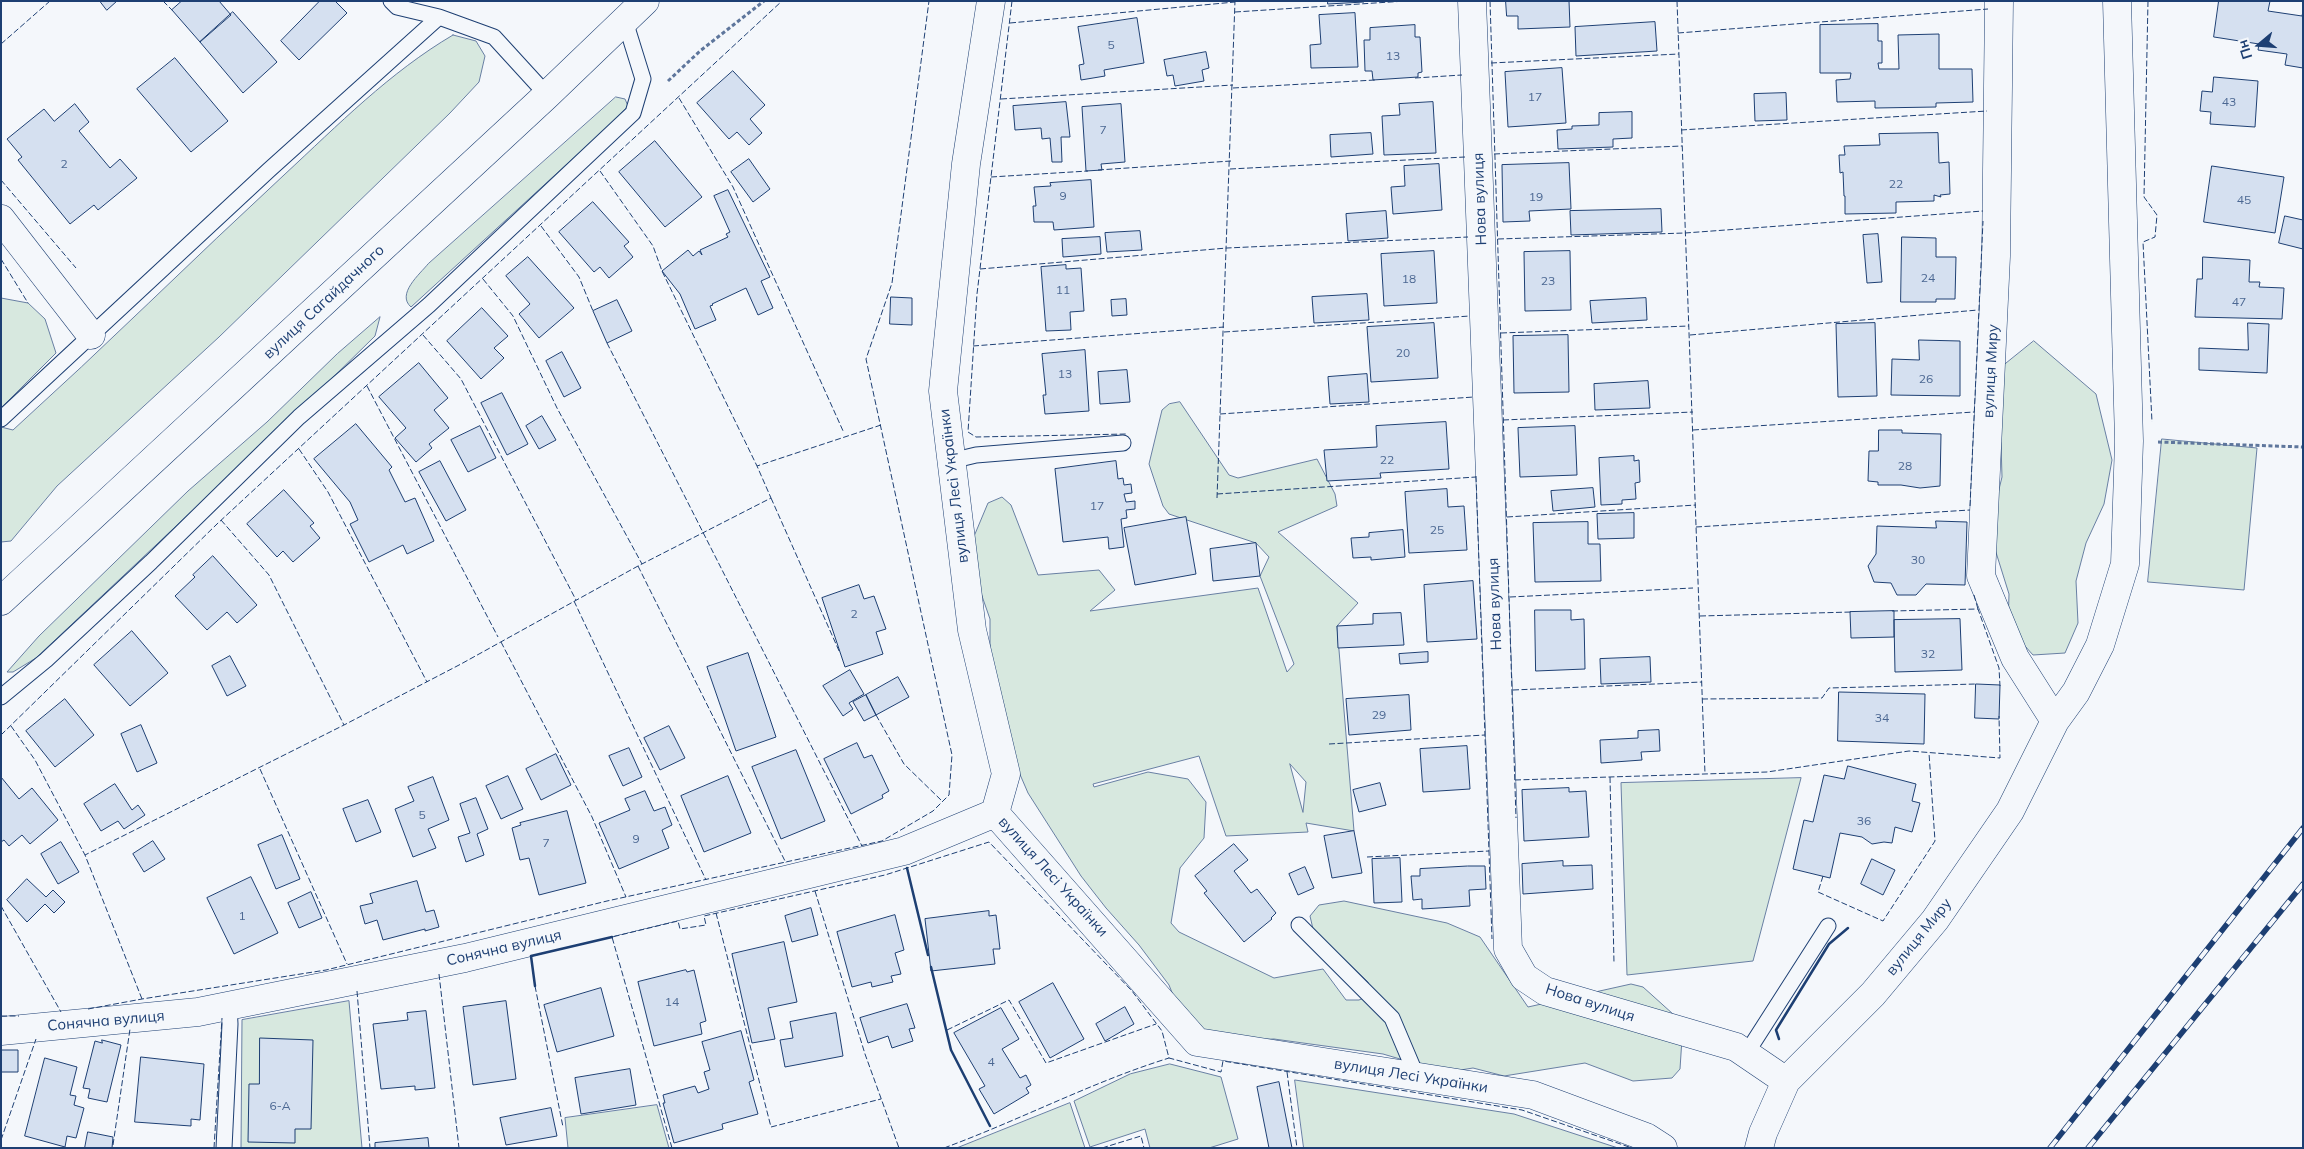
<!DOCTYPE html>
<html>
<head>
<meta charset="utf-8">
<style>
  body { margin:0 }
  #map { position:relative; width:2304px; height:1149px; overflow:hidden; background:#f4f7fb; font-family:Mulish,sans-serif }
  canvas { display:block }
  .frame { position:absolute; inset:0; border:2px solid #1d3f73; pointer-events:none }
  .north { position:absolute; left:2234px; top:20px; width:50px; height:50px; -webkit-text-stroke:4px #f4f7fb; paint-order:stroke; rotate:252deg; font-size:14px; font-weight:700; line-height:20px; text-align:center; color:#1d3f73 }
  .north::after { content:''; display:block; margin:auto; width:18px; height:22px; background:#1d3f73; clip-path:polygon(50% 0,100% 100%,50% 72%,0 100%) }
</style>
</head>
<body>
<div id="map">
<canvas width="2304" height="1149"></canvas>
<div class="frame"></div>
<div class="north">Пн</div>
</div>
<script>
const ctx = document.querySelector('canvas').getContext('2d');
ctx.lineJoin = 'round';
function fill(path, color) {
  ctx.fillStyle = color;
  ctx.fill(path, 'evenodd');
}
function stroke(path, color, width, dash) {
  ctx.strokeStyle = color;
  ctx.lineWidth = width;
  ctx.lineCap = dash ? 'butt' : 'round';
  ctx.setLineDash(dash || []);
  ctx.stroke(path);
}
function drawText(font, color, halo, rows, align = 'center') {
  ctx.font = font + ' Mulish,sans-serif';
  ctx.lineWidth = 4;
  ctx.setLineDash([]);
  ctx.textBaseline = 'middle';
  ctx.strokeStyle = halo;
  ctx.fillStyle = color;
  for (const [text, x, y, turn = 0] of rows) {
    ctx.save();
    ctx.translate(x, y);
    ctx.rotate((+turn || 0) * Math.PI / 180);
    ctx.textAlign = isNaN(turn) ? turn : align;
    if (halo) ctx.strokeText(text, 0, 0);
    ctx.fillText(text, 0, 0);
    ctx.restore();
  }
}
const green = new Path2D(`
  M453 35 476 41 485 56 479 82 450 113 219 337 57 486 11 541 1 542V427L13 430C105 347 193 259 284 175 338 125 390 72 453 35Z
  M616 97 625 99 628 106 615 120 411 307C396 294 420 274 428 264Z
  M1 298 28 303 45 319 56 353 1 408Z
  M380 317 375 336 311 399 36 658 13 672H7L39 636 188 491 267 422 337 354Z
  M2034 341 2096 394 2112 460 2104 504 2086 543 2076 581 2078 623 2065 653 2033 655 2008 627 2009 594 1989 530 2002 477 2001 443 1983 392 2000 368Z
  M1180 402 1229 475 1238 478 1317 459 1335 494 1337 506 1278 532 1358 603 1337 626 1354 831 1306 823 1308 832 1226 836 1199 756 1093 784 1094 787 1148 772 1188 779 1206 802 1204 838 1180 868 1171 923 1179 932 1274 978 1323 969 1346 1000H1359L1372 994 1368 982 1313 929 1310 916 1319 905 1344 901 1447 923 1480 937 1528 1007 1631 984 1643 987 1683 1023 1680 1069 1672 1078 1633 1081 1585 1063 1504 1076 1473 1068 1417 1077 1400 1059 1383 1054 1274 1039 1247 1040 1203 1032 1179 1010 1169 985 1139 945 1106 908 1081 876 1028 793 1006 742 990 691V619L967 553 988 503 1002 497 1011 505 1038 575 1099 570 1115 590 1090 611 1258 588 1287 672 1294 664 1260 576 1269 557 1256 543 1169 514 1163 506 1149 464 1162 410 1169 404ZM1290 764 1306 782 1303 812Z
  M2162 439 2257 448 2244 590 2148 582Z
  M1801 778 1753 961 1627 975 1621 783Z
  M349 1001 362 1148H241L242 1020Z
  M1170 1064 1221 1077 1238 1139 1209 1148H1150L1145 1129 1090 1147 1074 1101 1130 1074Z
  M1295 1080 1514 1114 1618 1148H1304Z
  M1070 1103 1085 1148H957Z
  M657 1105 669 1148H568L565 1118Z`);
const building = new Path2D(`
  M100 1H117L107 10Z
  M182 1H219L231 15 200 42 172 10Z
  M320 1H335L347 13 299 60 281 41Z
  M1328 1H1364V2L1328 4Z
  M1506 1H1569L1570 27 1518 29V16H1507Z
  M2219 1H2270L2268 11 2302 16 2303 11V68L2285 65 2287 54 2258 50 2259 44 2214 37Z
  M233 12 277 62 243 93 200 42Z
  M1355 13 1358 67 1311 68 1310 45 1321 44 1319 15Z
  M1137 18 1144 63 1104 70 1105 76 1081 80 1079 65 1084 64 1078 27Z
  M1655 22 1657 51 1576 56 1575 27Z
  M1878 24V41H1882V63H1878L1879 69H1899L1898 35 1939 34V69H1972L1973 102 1936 103V107L1875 108V101L1837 102 1836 80 1850 79 1851 73H1820V25Z
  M1415 25V37H1420L1422 72 1418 73V77L1373 80 1372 71H1365L1364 40H1370V28Z
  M1206 52 1209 68 1202 70 1204 81 1175 86 1173 75 1167 76 1164 60Z
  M175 58 228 121 191 152 137 89Z
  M1562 68 1566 123 1508 127 1505 72Z
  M733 71 765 105 750 119 762 133 749 145 737 132 729 139 697 103Z
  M2214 77 2258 81 2255 127 2210 124 2211 112 2200 111 2202 91 2212 92Z
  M1786 93 1787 120 1755 121 1754 94Z
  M1066 102 1070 137H1061L1062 162H1052L1050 138 1042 139 1041 128 1015 130 1013 106Z
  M1433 102 1436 153 1384 155 1382 116 1400 115 1399 104Z
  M75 104 89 122 79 131 110 168 120 159 137 178 98 210 94 205 70 224 18 160 22 157 7 139 44 109 54 121Z
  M1121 104 1125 162 1101 164 1102 170 1086 171 1082 107Z
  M1632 112V138L1613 139V147L1558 149 1557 130 1572 129V126L1599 125V113Z
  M1371 133 1373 154 1331 157 1330 135Z
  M1938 133 1939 163 1949 162 1950 194 1940 195 1941 197 1934 195V201L1896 202V213L1845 214V196H1844L1843 172 1840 173 1839 155H1845L1844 146 1880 145 1879 134Z
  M655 141 702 197 665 227 619 172Z
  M749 159 770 189 753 202 731 172Z
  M1569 163 1571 209 1529 211 1530 221 1503 222 1502 165Z
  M1439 164 1442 210 1393 214 1391 187 1405 186 1404 166Z
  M2212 166 2284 177 2275 233 2204 222Z
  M1091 180 1094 227 1054 230 1053 222H1034L1033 206H1036L1034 187 1051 186 1050 183Z
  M728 190 770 277 761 281 773 308 758 315 746 288 712 304 713 305 710 306 716 320 695 329 680 294 662 271 688 250 693 256 699 251 702 255 700 250 728 237 726 234 730 232 714 196Z
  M593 202 629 242 624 246 633 257 609 278 600 267 594 272 559 232Z
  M1661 209 1662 232 1571 235 1570 211Z
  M1386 211 1388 238 1348 241 1346 214Z
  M2285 216 2303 220V249L2279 243Z
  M1140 231 1142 250 1107 252 1105 233Z
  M1878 234 1882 282 1867 283 1863 235Z
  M1100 237 1101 254 1063 257 1062 239Z
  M1902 237 1936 238V257H1956L1955 299H1936V302H1901Z
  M1434 251 1437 303 1384 306 1381 254Z
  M1570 251 1571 310 1525 311 1524 252Z
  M528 257 574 308 539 338 519 314 530 304 506 276Z
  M2203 257 2250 260 2249 282H2260L2259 287 2284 288 2282 319 2195 317 2197 279H2202Z
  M1066 265V269L1081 268 1084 311 1070 312 1071 330 1046 331 1041 267Z
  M1367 294 1369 320 1314 323 1312 297Z
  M891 297 912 298V325L890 324Z
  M1646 298 1647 320 1592 323 1590 301Z
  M1126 299 1127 315 1112 316 1111 300Z
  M617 300 632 331 607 343 593 311Z
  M482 308 508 336 494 348 504 358 481 379 447 341Z
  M1434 323 1438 378 1371 382 1367 327Z
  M1875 323 1877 396 1838 397 1836 324Z
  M2248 323 2269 324 2267 373 2199 370V348L2248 350Z
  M1568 335 1569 392 1514 393 1513 336Z
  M1919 340 1960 341V396L1891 395 1892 359 1919 360Z
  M1085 350 1089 411 1045 414 1043 395H1046L1042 354Z
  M562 352 581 388 564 397 546 361Z
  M419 363 448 398 434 410 449 428 429 444 432 448 416 462 395 438 406 428 379 397Z
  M1127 370 1130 402 1100 404 1098 372Z
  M1367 374 1369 402 1330 404 1328 377Z
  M1648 381 1650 408 1595 410 1594 384Z
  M502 393 528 444 507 455 481 403Z
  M542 416 556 440 539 449 526 426Z
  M1446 422 1449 469 1380 473 1381 478 1327 481 1324 450 1377 447 1376 426Z
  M356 424 392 467 389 470 405 502 415 498 434 541 407 554 403 545 369 562 350 524 358 520 350 502 314 459Z
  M480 426 496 458 468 472 451 440Z
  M1575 426 1577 475 1520 477 1518 428Z
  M1879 430H1902V433L1941 434 1940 486 1920 488 1901 485H1878V482L1868 481 1869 451H1878Z
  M1634 456V461L1639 460 1640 482 1635 483 1636 499 1622 500V504L1601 505 1599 458Z
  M440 461 466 510 446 521 419 472Z
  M1116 461 1118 479 1123 478 1124 485 1131 484 1132 493 1124 494 1126 502 1135 501V509L1126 510 1127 518 1121 519 1124 547 1109 549 1108 537 1063 542 1055 469Z
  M1593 488 1595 507 1553 511 1551 491Z
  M1447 489 1448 507 1464 506 1467 550 1409 553 1405 492Z
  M284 490 314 523 310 526 320 538 293 562 283 551 277 557 247 524Z
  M1634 513V538L1598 539 1597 514Z
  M1186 517 1196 574 1135 585 1124 528Z
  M1936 521 1967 522 1965 585 1926 584 1916 595H1897L1891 583 1874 582 1868 566 1876 554 1877 526 1936 528Z
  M1588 522V544H1600L1601 581 1535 582 1533 523Z
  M1403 530 1405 557 1371 560V557L1353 558 1351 538 1369 537V533Z
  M1256 543 1260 576 1213 581 1210 549Z
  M213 556 257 605 237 623 227 612 207 630 175 596 195 577 193 575Z
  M1473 581 1477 639 1427 642 1424 585Z
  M859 585 864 599 874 596 886 629 876 632 883 654 845 667 822 598Z
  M1535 610H1571V620L1584 619 1585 669 1536 671Z
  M1894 611V637L1851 638 1850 612Z
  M1401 613 1404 645 1338 648 1337 626 1373 624V614Z
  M1960 619 1962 670 1895 672 1894 620Z
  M132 631 168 673 130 706 94 665Z
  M1428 652V662L1400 664 1399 654Z
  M748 653 776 737 736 751 707 667Z
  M230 656 246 686 227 696 212 666Z
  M1650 657 1651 682 1601 684 1600 659Z
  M850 670 864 694 849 703 853 709 843 716 823 686Z
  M898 677 909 697 876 715 866 695Z
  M1976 684 2000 685 1999 719 1975 718Z
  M1839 692 1925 694 1924 744 1838 741Z
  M866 695 876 715 864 721 853 702Z
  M1409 695 1411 730 1349 735 1346 699Z
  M65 699 94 735 55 767 26 731Z
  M141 725 157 763 137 772 121 734Z
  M669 726 685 758 660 770 644 738Z
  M1659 730 1660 751 1641 752 1642 760 1601 763 1600 740 1638 738V731Z
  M857 743 864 758 872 755 889 791 882 795 883 798 851 814 824 759Z
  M1467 746 1470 789 1423 792 1420 749Z
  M629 748 642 777 623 786 609 756Z
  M796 750 825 821 781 839 752 767Z
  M556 754 571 785 541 800 526 769Z
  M1848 766 1916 784 1912 801 1920 803 1912 832 1895 827 1892 843 1884 842 1872 844 1862 837 1840 833 1830 878 1793 869 1804 820 1813 822 1824 775 1844 779Z
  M508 776 523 809 501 819 486 786Z
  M728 776 751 833 704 852 681 796Z
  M1 777 19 799 32 788 58 820 30 844 22 835 9 846 4 840 1 842Z
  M433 777 449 820 428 829 436 848 413 857 395 809 414 801 408 787Z
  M1380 783 1386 805 1359 812 1353 790Z
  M115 784 132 810 138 805 145 815 124 829 118 821 101 831 84 804Z
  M1569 788V792L1586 791 1589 837 1524 841 1522 790Z
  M645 791 654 811 665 807 672 825 662 830 669 848 619 869 599 823 630 810 625 799Z
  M476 798 488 829 477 834 484 855 466 862 458 837 470 833 460 804Z
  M368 800 381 832 356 842 343 809Z
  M567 811 586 883 539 895 529 858 520 860 512 828 521 825 520 823Z
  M1354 831 1362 873 1332 878 1324 836Z
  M282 835 300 879 276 889 258 845Z
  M153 841 165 859 144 872 133 854Z
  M61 842 79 872 58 884 41 854Z
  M1234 844 1248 860 1234 871 1251 893 1257 889 1276 913 1271 918 1272 919 1244 942 1204 893 1207 891 1195 876Z
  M1400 858 1402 902 1374 903 1372 859Z
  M1872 859 1895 870 1883 895 1861 884Z
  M1563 861V866L1592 865 1593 889 1523 894 1522 864Z
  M1468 866H1485L1486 889 1469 890 1470 906 1422 909V899L1413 900 1411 876H1420V869Z
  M1305 867 1314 888 1298 895 1289 874Z
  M251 877 278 933 234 954 207 898Z
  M27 879 46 897 53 890 65 902 54 913 45 904 27 922 7 900Z
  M417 881 426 912 434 910 439 927 425 931V929L383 940 377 920 365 924 360 906 373 903 370 894Z
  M311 892 322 918 299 928 288 903Z
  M811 908 818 935 792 942 785 916Z
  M989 911V916L996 915 1000 949H993L995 964 931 971 925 919Z
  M895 915 904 950 895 953 901 974 891 976 893 982 872 987 871 982 852 987 837 932Z
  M784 942 797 1002 768 1008 775 1039 752 1043 732 954Z
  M686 970 687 972 694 970 706 1021 700 1023 702 1034 654 1046 638 982Z
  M1053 983 1084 1039 1050 1058 1019 1002Z
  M601 988 614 1036 557 1052 544 1005Z
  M506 1001 516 1079 473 1085 463 1007Z
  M907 1004 915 1028 909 1029 913 1041 892 1048 888 1036 868 1043 860 1018Z
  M1125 1007 1134 1024 1105 1041 1096 1024Z
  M1001 1008 1019 1039 1002 1049 1020 1078 1026 1075 1031 1085 1026 1088 1029 1093 994 1114 979 1089 985 1086 954 1033Z
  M426 1011 435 1088 415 1090V1086L381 1089 373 1024 408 1020 407 1013Z
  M836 1013 843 1056 785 1067 780 1040 793 1038 790 1022Z
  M741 1031 754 1080 749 1082 758 1114 722 1124 723 1129 674 1143 663 1103H665L663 1095 695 1086 698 1093 709 1089 704 1072 710 1070 702 1042Z
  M260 1038 313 1040 311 1129H295V1143L248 1142 249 1084H259Z
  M102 1040 121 1045 107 1102 88 1098 90 1089 83 1088 95 1041 102 1043Z
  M1 1050H18V1072H1Z
  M141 1057 204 1064 200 1120 191 1119V1126L135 1122Z
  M45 1058 77 1067 70 1095 76 1096 74 1105 84 1108 76 1138 67 1136 65 1147 25 1136Z
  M630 1069 636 1105 581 1114 575 1078Z
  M1279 1082 1292 1148H1269L1257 1087Z
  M551 1108 557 1136 506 1145 500 1118Z
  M88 1132 113 1137 112 1148H85Z
  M428 1138 429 1148H375V1143Z`);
const path = new Path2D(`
  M668 81 700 51 764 1
  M2158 442 2303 447`);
const lane = new Path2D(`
  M391 1 397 7 439 17
  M1 419 269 170 439 17 494 37 547 95
  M951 461 976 455 1123 443
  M1 697 46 660 151 562 299 417 429 305 633 113 643 79 625 21
  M1299 925 1392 1018 1417 1077
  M1746 1054 1828 926
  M224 1148 230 1024 229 1006`);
const street = new Path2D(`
  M991 1 966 164 943 391 972 630 1006 774 995 813 1197 1042 1533 1095 1646 1137 1663 1148
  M1472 1 1508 949 1524 977 1545 991 1736 1047 1786 1081 1873 994 1935 920 2010 811 2055 721 2015 658 1981 576 1996 256 1999 1
  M1 219 91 335
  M2055 721 2076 692 2100 645 2125 564 2129 441 2117 1
  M1 1031 198 1012 465 958 904 851 995 813
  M1759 1148 1763 1133 1786 1081`);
const primary = new Path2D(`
  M1 601 547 95 645 1`);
const rail = new Path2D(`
  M2050 1148 2303 828
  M2088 1148 2303 884`);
const fence = new Path2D(`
  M163 1 172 10
  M1012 1 977 294 968 432 976 437 1127 434
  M1490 1 1516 818
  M1677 1 1705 774
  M2148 1 2144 197 2157 215 2155 237 2143 242 2152 422
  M1235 12 1406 1
  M1010 23 1235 2
  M1678 33 1988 9
  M1 44 50 1
  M1491 63 1679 54
  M1415 78 1462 75
  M1233 88 1375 80
  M679 98 733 187 844 433
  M1001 99 1233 85
  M1681 130 1987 111
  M1494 154 1682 146
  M1230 169 1465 157
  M1098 170 1231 161
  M600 171 653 246 662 271 757 466
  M991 177 1088 171
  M1 180 76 268
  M541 226 579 277 593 311
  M1498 239 1685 233 1983 211
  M1 259 28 303
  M980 269 1227 248 1468 237
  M483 279 513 316 557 408 642 564
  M1224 332 1470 316
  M1501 333 1689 326
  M423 335 461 379 576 600
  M1690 335 1978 310
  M607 343 862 846
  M973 346 1224 327
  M367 386 498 637
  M1220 414 1474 397
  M1503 420 1693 412
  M1693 430 1974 412
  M299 449 328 492 427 682
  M1476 476 1492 939
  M1217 494 1476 477
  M771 498 840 653
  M1217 498 1235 1
  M1970 506 1983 221
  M1507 517 1696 505
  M221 520 269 575 344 725
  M1696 527 1970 510
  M638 566 786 863
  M1974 595 1978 609
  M1510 597 1693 588
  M574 601 706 880
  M1892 611 1978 609 1999 668 2000 686
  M1700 616 1852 612
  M501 642 592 817 626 897
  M1513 690 1702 682
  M1702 699 1822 698 1829 688 1976 684
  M876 715 904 764 942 801
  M11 726 35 760 85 855
  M1 735 217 524 782 1
  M1329 744 1485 735
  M260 769 347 964
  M1610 777 1614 963
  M1515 780 1767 772 1909 751 2000 758 1999 716
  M1367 857 1489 851
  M1823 876 1818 892 1883 921 1935 841 1929 753
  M815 891 865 1054 899 1148
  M1 906 61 1012
  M716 913 771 1127 881 1099
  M439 974 459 1148
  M535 986 563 1127
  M357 991 370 1148
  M142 999 85 855 344 725 461 664 638 566 771 498 757 466 881 425
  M88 1009 142 999 326 970 607 901 882 841 933 811 949 795 952 755 866 359 892 283 929 1
  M1 1016H19
  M947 1030 1009 1000 1046 1063 1156 1024
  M1287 1072 1297 1148
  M1 1140 36 1039
  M113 1145 130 1029
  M214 1148 222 1018
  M672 1148 612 937 678 921 680 929 706 925 704 916 885 875 989 842 1132 991 1162 1031 1169 1058 1221 1072 1223 1061 1522 1110 1632 1148
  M944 1148C1020 1120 1092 1082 1169 1058
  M1102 1148 1141 1136 1144 1148`);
const wall = new Path2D(`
  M907 868 928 955
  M931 967 951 1050 990 1126
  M535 986 531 956 612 937
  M1779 1039 1776 1030 1829 944 1848 928`);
const numberNames = [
  ["5",1111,45],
  ["13",1393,56],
  ["17",1535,97],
  ["43",2229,102],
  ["7",1103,130],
  ["2",64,164],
  ["22",1896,184],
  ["9",1063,196],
  ["19",1536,197],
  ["45",2244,200],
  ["24",1928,278],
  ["18",1409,279],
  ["23",1548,281],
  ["11",1063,290],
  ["47",2239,302],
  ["20",1403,353],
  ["13",1065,374],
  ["26",1926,379],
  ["22",1387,460],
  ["28",1905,466],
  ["17",1097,506],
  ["25",1437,530],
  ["30",1918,560],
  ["2",854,614],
  ["32",1928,654],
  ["29",1379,715],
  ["34",1882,718],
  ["5",422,815],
  ["36",1864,821],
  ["9",636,839],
  ["7",546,843],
  ["1",242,916],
  ["14",672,1002],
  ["4",991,1062],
  ["6-А",280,1106]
];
const streetNames = [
  ["Нова вулиця",1480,199,-92],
  ["вулиця Сагайдачного",324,302,-43],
  ["вулиця Миру",1991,371,-87],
  ["вулиця Лесі Українки",954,486,-97],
  ["Нова вулиця",1495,604,-92],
  ["вулиця Лесі Українки",1053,877,48],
  ["вулиця Миру",1919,937,-51],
  ["Сонячна вулиця",504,948,-13],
  ["Нова вулиця",1590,1003,18],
  ["Сонячна вулиця",106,1021,-5],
  ["вулиця Лесі Українки",1411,1076,9]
];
fill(green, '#d7e8df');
stroke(green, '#687fa3', 1);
fill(building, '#d5e0f0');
stroke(building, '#1d3f73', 1);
stroke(lane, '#1d3f73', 17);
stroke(street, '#1d3f73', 29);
stroke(primary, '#1d3f73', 29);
stroke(path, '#5e769c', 3, [4, 2.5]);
stroke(lane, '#f4f7fb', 15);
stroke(street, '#f4f7fb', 28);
stroke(primary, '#f4f7fb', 28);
stroke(rail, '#1d3f73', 5.5);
stroke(rail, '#f4f7fb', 4, [11]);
stroke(fence, '#1d3f73', 1, [6, 2.5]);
stroke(wall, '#1d3f73', 2.5);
drawText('12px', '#4b6792', null, numberNames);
drawText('15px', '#1d3f73', '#f4f7fb', streetNames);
</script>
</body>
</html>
